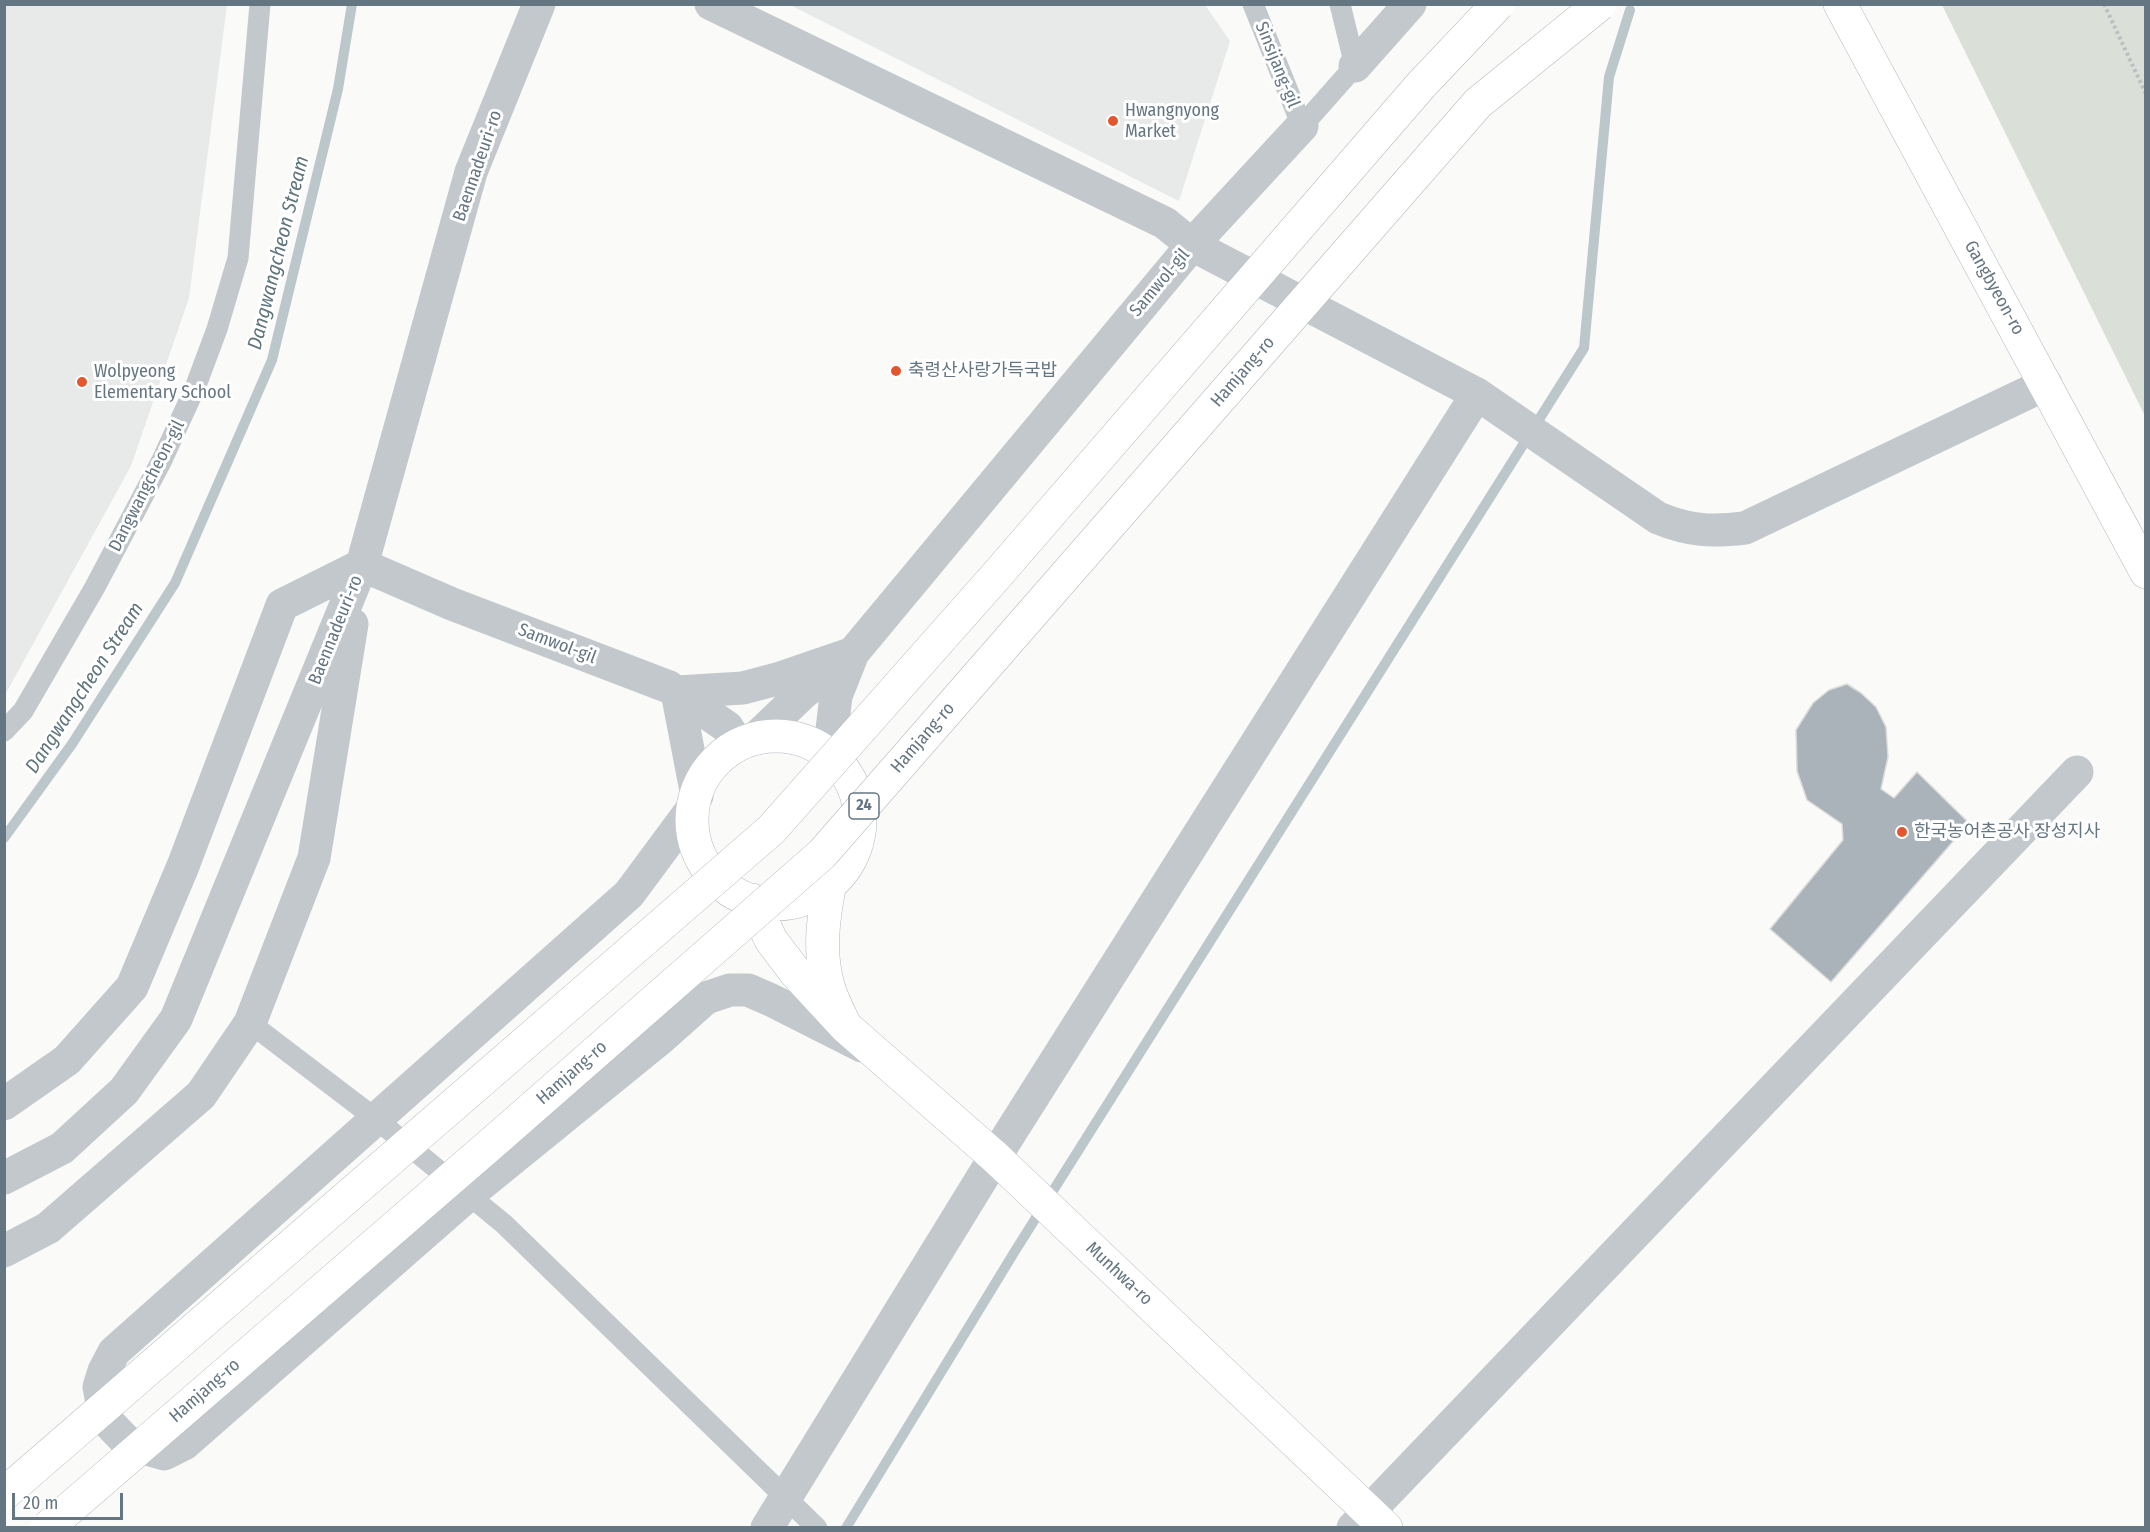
<!DOCTYPE html>
<html>
<head>
<meta charset="utf-8">
<style>
  body { margin:0 }
  #map { position:relative; width:2150px; height:1532px; overflow:hidden; background:#fafaf8; font-family:"Fira Sans Condensed",sans-serif }
  canvas { display:block }
  .frame { position:absolute; inset:0; border:6px solid #657683; pointer-events:none }
  .scale { position:absolute; left:12px; top:1493px; width:111px; height:27px; box-sizing:border-box; border:3px solid #657683; border-top:0; padding-left:8px; font-size:18px; line-height:21px; white-space:nowrap; color:#657683; -webkit-text-stroke:4px #fff; paint-order:stroke }
</style>
</head>
<body>
<div id="map">
<canvas width="2150" height="1532"></canvas>
<div class="frame"></div>
<div class="scale">20 m</div>
</div>
<script>
const ctx = document.querySelector('canvas').getContext('2d');
ctx.lineJoin = 'round';
function fill(path, color) {
  ctx.fillStyle = color;
  ctx.fill(path, 'evenodd');
}
function stroke(path, color, width, dash) {
  ctx.strokeStyle = color;
  ctx.lineWidth = width;
  ctx.lineCap = dash ? 'butt' : 'round';
  ctx.setLineDash(dash || []);
  ctx.stroke(path);
}
function drawText(font, color, halo, rows, align = 'center') {
  ctx.font = font + ' "Fira Sans Condensed","Noto Sans KR",sans-serif';
  ctx.lineWidth = 6;
  ctx.setLineDash([]);
  ctx.textBaseline = 'middle';
  ctx.strokeStyle = halo;
  ctx.fillStyle = color;
  for (const [text, x, y, turn = 0] of rows) {
    ctx.save();
    ctx.translate(x, y);
    ctx.rotate((+turn || 0) * Math.PI / 180);
    ctx.textAlign = isNaN(turn) ? turn : align;
    if (halo) ctx.strokeText(text, 0, 0);
    ctx.fillText(text, 0, 0);
    ctx.restore();
  }
}
const built = new Path2D(`
  M5 4 227 5 189 298 131 466 5 695Z
  M790 5H1205L1230 41 1179 201Z`);
const green = new Path2D(`
  M1942 5H2145V416Z`);
const stream = new Path2D(`
  M4 838 72 744 175 583 272 360 338 89 352 4
  M846 1528 1015 1251 1584 348 1609 77 1630 10`);
const building = new Path2D(`
  M1847 684 1861 693 1876 707 1886 727 1888 757 1881 789 1894 798 1917 772 1969 823 1831 982 1770 929 1843 840 1842 824 1807 800 1797 771 1796 730 1813 703 1829 690Z`);
const path = new Path2D(`
  M2104 4 2146 94`);
const lane = new Path2D(`
  M1253 4 1302 126 1355 66 1340 4
  M4 731 23 711 95 587 162 460 195 388 217 329 238 258 260 4
  M250 1023 376 1119 504 1224 817 1528`);
const street = new Path2D(`
  M1355 66 1410 4
  M1302 126 1192 245 1477 394 1658 518C1690 531 1711 532 1745 528L2046 384
  M362 565 452 604 669 687 727 727 738 744
  M755 739 803 693 853 653 836 696 829 755
  M697 796 677 692 743 688 777 679 853 653 1192 245 1165 223 711 4
  M692 809 629 894 114 1352 104 1371 99 1387 105 1419 129 1444 164 1454 184 1444 468 1195 660 1039 706 998 730 990H748L771 1000 862 1046
  M4 1104 67 1060 132 987 183 866 282 605 362 565
  M4 1178 62 1148 124 1091 176 1019 362 565 471 172 539 4
  M4 1251 48 1228 201 1095 250 1023 314 858 352 624
  M767 1528 995 1157 1477 394
  M1353 1528 2077 772`);
const secondary = new Path2D(`
  M1840 4 2146 572
  M692 820a84 84 0 1 1 168 0a84 84 0 1 1-168 0Z
  M752 900 771 940 796 973 846 1027C840 1015 833 1002 829 989 818 954 823 918 830 883
  M846 1027 995 1157 1386 1528`);
const primaryBridge = new Path2D(`
  M4 1494 771 830 996 576 1422 84 1498 4
  M47 1528 491 1144 822 854 1478 103 1600 4`);
const markers = [
  [1113,121,6,"#e4572e"],
  [896,371,6,"#e4572e"],
  [82,382,6,"#e4572e"],
  [1902,832,6,"#e4572e"]
];
const shields = [
  [864,806,30]
];
const shieldNames = [
  ["24",864,806]
];
const streetNames = [
  ["Sinsijang-gil",1277,65,68],
  ["Baennadeuri-ro",478,166,-71],
  ["Samwol-gil",1160,283,-50],
  ["Gangbyeon-ro",1994,288,61],
  ["Hamjang-ro",1243,372,-49],
  ["Dangwangcheon-gil",147,486,-63],
  ["Baennadeuri-ro",336,630,-68],
  ["Samwol-gil",557,644,21],
  ["Hamjang-ro",923,738,-49],
  ["Hamjang-ro",572,1073,-41],
  ["Munhwa-ro",1119,1274,43],
  ["Hamjang-ro",205,1391,-41]
];
const poiNames = [
  ["Hwangnyong",1125,111],
  ["Market",1125,132],
  ["축령산사랑가득국밥",908,371],
  ["Wolpyeong",94,372],
  ["Elementary School",94,393],
  ["한국농어촌공사 장성지사",1914,832]
];
const waterNames = [
  ["Dangwangcheon Stream",279,253,-76],
  ["Dangwangcheon Stream",85,688,-57]
];
fill(built, '#e8e9e9');
fill(green, '#dadfd7');
stroke(stream, '#bbc7cb', 10);
fill(building, '#aab3b9');
stroke(building, '#dcdcda', 1.5);
stroke(secondary, '#b3babf', 34);
stroke(path, '#bbbfc2', 4, [3, 3]);
stroke(lane, '#c3c8cc', 21);
stroke(street, '#c3c8cc', 33);
stroke(secondary, '#fff', 33);
stroke(primaryBridge, '#b5babe', 34, []);
stroke(primaryBridge, '#fff', 33);
for (const [x, y, r, color] of markers) {
  const dot = new Path2D();
  dot.arc(x, y, r, 0, 2 * Math.PI);
  ctx.fillStyle = color;
  ctx.fill(dot);
  stroke(dot, '#fff', 2);
}
for (const [x, y, w] of shields) {
  const box = new Path2D();
  box.roundRect(x - w / 2, y - 13, w, 26, 4.5);
  ctx.fillStyle = '#fff';
  ctx.fill(box);
  stroke(box, '#657683', 1.5);
}
drawText('bold 16px', '#657683', null, shieldNames);
drawText('18px', '#657683', '#fff', streetNames);
drawText('18px', '#657683', '#fff', poiNames, 'left');
drawText('italic 20px', '#60757c', '#fff', waterNames);
</script>
</body>
</html>
